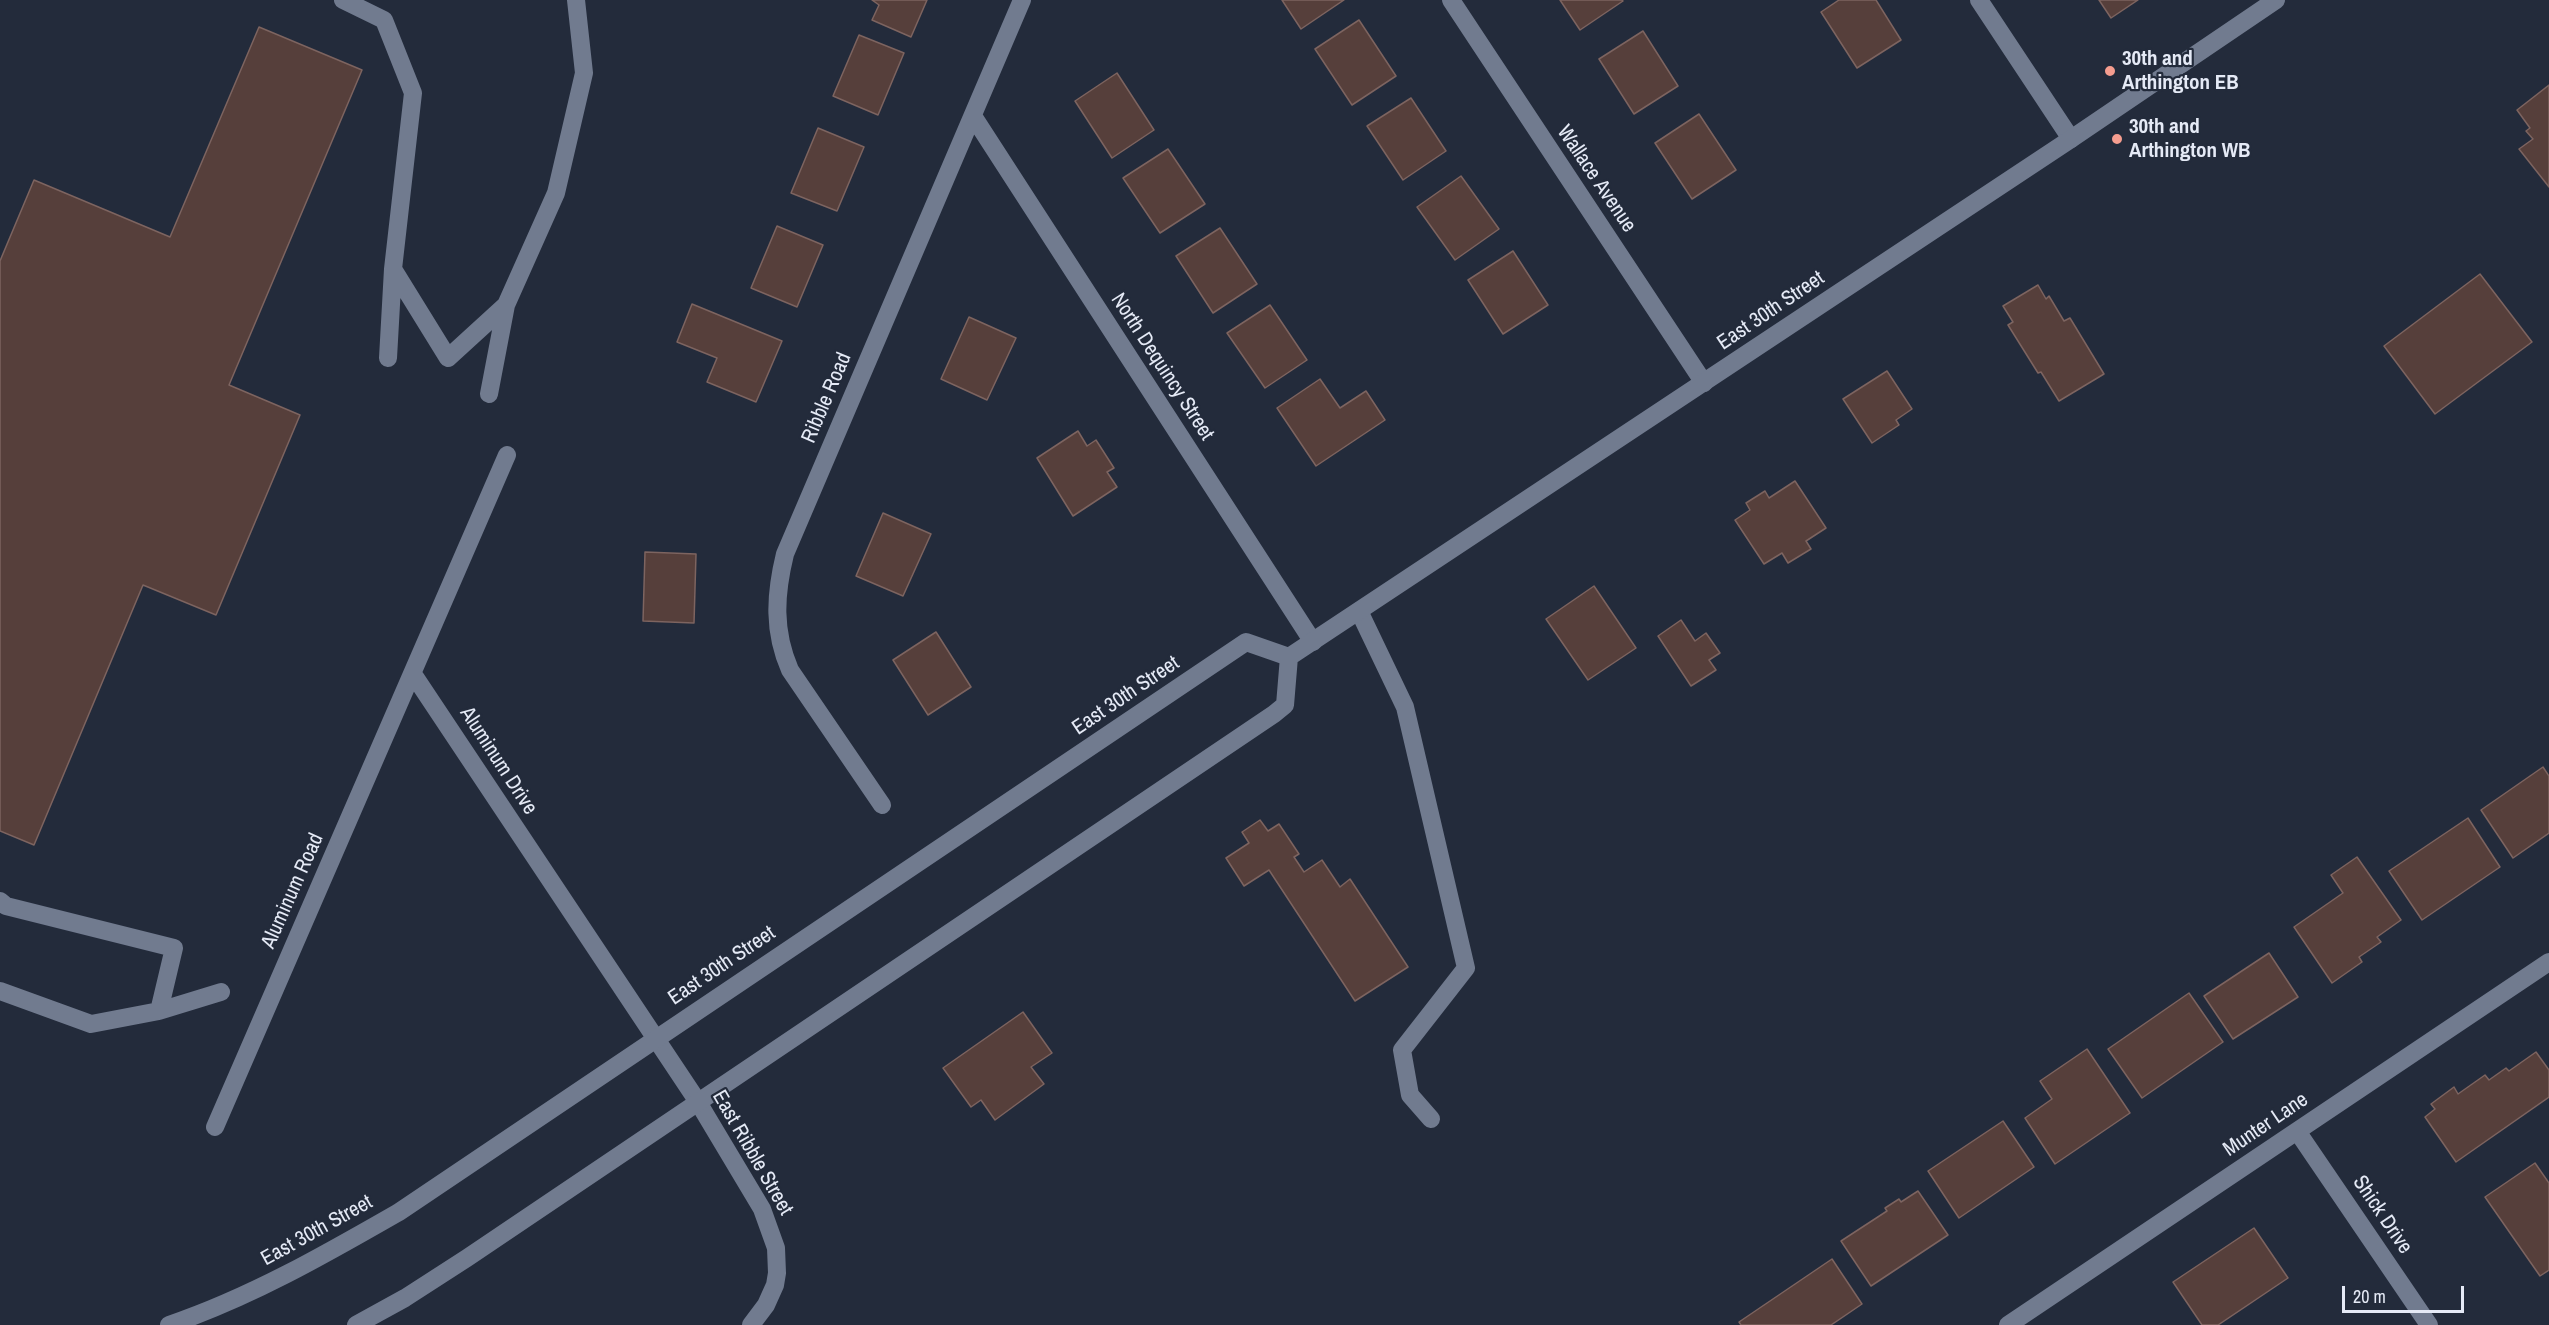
<!DOCTYPE html>
<html>
<head>
<meta charset="utf-8">
<style>
  body { margin:0 }
  #map { position:relative; width:2549px; height:1325px; overflow:hidden; background:#232b3b; font-family:"Archivo Narrow",sans-serif }
  canvas { display:block }
  .scale { position:absolute; left:2342px; top:1286px; width:122px; height:27px; box-sizing:border-box; border:3px solid #e5eaf6; border-top:0; padding-left:8px; font-size:18px; line-height:21px; white-space:nowrap; color:#e5eaf6; -webkit-text-stroke:4px #232b3b; paint-order:stroke }
</style>
</head>
<body>
<div id="map">
<canvas width="2549" height="1325"></canvas>
<div class="scale">20 m</div>
</div>
<script>
const ctx = document.querySelector('canvas').getContext('2d');
ctx.lineJoin = 'round';
function fill(path, color) {
  ctx.fillStyle = color;
  ctx.fill(path, 'evenodd');
}
function stroke(path, color, width, dash) {
  ctx.strokeStyle = color;
  ctx.lineWidth = width;
  ctx.lineCap = dash ? 'butt' : 'round';
  ctx.setLineDash(dash || []);
  ctx.stroke(path);
}
function drawText(font, color, halo, rows, align = 'center') {
  ctx.font = font + ' "Archivo Narrow",sans-serif';
  ctx.lineWidth = 4.5;
  ctx.setLineDash([]);
  ctx.textBaseline = 'middle';
  ctx.strokeStyle = halo;
  ctx.fillStyle = color;
  for (const [text, x, y, turn = 0] of rows) {
    ctx.save();
    ctx.translate(x, y);
    ctx.rotate((+turn || 0) * Math.PI / 180);
    ctx.textAlign = isNaN(turn) ? turn : align;
    if (halo) ctx.strokeText(text, 0, 0);
    ctx.fillText(text, 0, 0);
    ctx.restore();
  }
}
const building = new Path2D(`
  M872 0H927L911 37 872 20 879 5Z
  M1282 0H1344L1301 29Z
  M1560 0H1622L1623 1 1580 30Z
  M1839 0H1876L1901 40 1857 68 1821 12Z
  M2099 0H2138L2111 18Z
  M1359 20 1396 76 1352 105 1315 49Z
  M259 27 362 70 229 385 300 415 216 615 143 585 34 845 0 831V261L34 180 170 237Z
  M1643 31 1678 86 1634 114 1599 59Z
  M859 35 904 53 878 115 833 96Z
  M1117 73 1154 130 1112 158 1075 101Z
  M2549 85V187L2519 149 2533 139 2526 131 2530 128 2517 110Z
  M1411 98 1446 151 1403 180 1367 126Z
  M1699 114 1736 170 1692 199 1655 143Z
  M818 128 864 147 837 211 791 193Z
  M1168 149 1205 204 1160 233 1123 178Z
  M1461 176 1499 229 1455 260 1417 207Z
  M777 226 823 245 797 307 751 288Z
  M1220 228 1257 284 1213 313 1176 256Z
  M1513 251 1548 305 1503 334 1468 280Z
  M2480 274 2532 342 2435 414 2384 346Z
  M2038 285 2046 299 2049 296 2064 321 2070 318 2104 374 2059 401 2041 372 2038 373 2008 325 2013 322 2003 306Z
  M692 304 782 341 756 402 707 382 717 358 677 342Z
  M1270 305 1307 360 1265 388 1227 333Z
  M969 317 1016 338 987 400 941 379Z
  M1887 371 1912 409 1896 420 1899 425 1872 443 1843 399Z
  M1320 379 1340 408 1366 391 1385 420 1316 466 1277 408Z
  M1078 431 1087 446 1096 440 1114 468 1107 472 1117 487 1073 516 1037 458Z
  M1795 481 1826 528 1806 541 1811 549 1788 563 1782 553 1764 564 1735 520 1750 510 1746 503 1765 491 1769 498Z
  M883 513 931 534 903 596 856 576Z
  M645 552 696 554 694 623 643 621Z
  M1594 586 1636 648 1588 680 1546 619Z
  M1681 620 1695 641 1706 633 1720 653 1709 660 1716 670 1691 686 1658 636Z
  M936 632 971 687 928 715 893 660Z
  M2543 767 2549 776V833L2513 858 2481 810Z
  M2468 818 2500 867 2422 920 2389 871Z
  M1260 820 1268 831 1279 824 1299 854 1294 857 1304 872 1322 860 1340 887 1350 879 1408 967 1355 1001 1269 870 1244 886 1226 858 1249 843 1242 832Z
  M2357 857 2401 920 2377 937 2381 942 2359 957 2362 962 2332 983 2294 927 2343 893 2331 875Z
  M2269 953 2298 997 2233 1039 2204 996Z
  M2189 993 2223 1042 2142 1098 2108 1049Z
  M1023 1012 1052 1053 1031 1067 1044 1084 995 1120 981 1100 971 1107 943 1068Z
  M2087 1049 2130 1113 2055 1164 2025 1118 2052 1099 2040 1081Z
  M2536 1052 2549 1070V1097L2456 1162 2425 1117 2435 1109 2431 1104 2454 1087 2458 1094 2485 1075 2489 1080 2506 1068 2509 1071Z
  M2003 1121 2034 1167 1959 1218 1928 1171Z
  M2535 1163 2549 1183V1270L2540 1276 2485 1197Z
  M1918 1191 1948 1235 1871 1286 1841 1241 1887 1211 1885 1208 1899 1199 1901 1202Z
  M2254 1228 2288 1278 2218 1325H2202L2173 1282Z
  M1832 1259 1862 1304 1831 1325H1741L1739 1322Z`);
const service = new Path2D(`
  M343 0 384 20 413 93 393 269 448 358 506 305 489 394
  M506 305 556 193 584 73 576 0
  M388 358 393 269
  M1359 611 1405 707 1466 968 1402 1050 1410 1095 1431 1119
  M0 901 6 906 174 948 159 1011 221 992
  M0 991 91 1024 159 1011`);
const minor = new Path2D(`
  M1451 0 1704 383
  M1979 0 2071 139
  M973 116 1313 642
  M413 674 698 1102 762 1209 776 1248 777 1273 775 1285 766 1305 751 1325
  M882 805 790 670C773 631 775 595 785 554L1022 0
  M215 1127 507 455
  M2297 1131 2429 1325
  M2008 1325 2549 962`);
const secondary = new Path2D(`
  M1289 657 2071 139 2276 0
  M169 1325C251 1297 324 1255 399 1212L1246 642 1289 657
  M356 1325 405 1298 467 1258 1274 714 1285 705 1289 657`);
const markers = [
  [2110,71,6,"#f59d8f"],
  [2117,139,6,"#f59d8f"]
];
const poiNames = [
  ["30th and",2122,59],
  ["Arthington EB",2122,83],
  ["30th and",2129,127],
  ["Arthington WB",2129,151]
];
const streetNames = [
  ["Wallace Avenue",1596,179,56],
  ["East 30th Street",1771,311,-34],
  ["North Dequincy Street",1162,367,57],
  ["Ribble Road",827,398,-67],
  ["East 30th Street",1126,696,-34],
  ["Aluminum Drive",498,761,57],
  ["Aluminum Road",293,891,-66],
  ["East 30th Street",722,966,-34],
  ["Munter Lane",2266,1125,-34],
  ["East Ribble Street",752,1153,60],
  ["Shick Drive",2382,1215,56],
  ["East 30th Street",317,1231,-29]
];
fill(building, '#563f3b');
stroke(building, '#7d6460', 1.5);
stroke(service, '#717b8f', 18);
stroke(minor, '#717b8f', 18);
stroke(secondary, '#717b8f', 18);
for (const [x, y, r, color] of markers) {
  const dot = new Path2D();
  dot.arc(x, y, r, 0, 2 * Math.PI);
  ctx.fillStyle = color;
  ctx.fill(dot);
  stroke(dot, '#232b3b', 2);
}
drawText('bold 21px', '#e5eaf6', '#232b3b', poiNames, 'left');
drawText('21px', '#e5eaf6', '#232b3b', streetNames);
</script>
</body>
</html>
